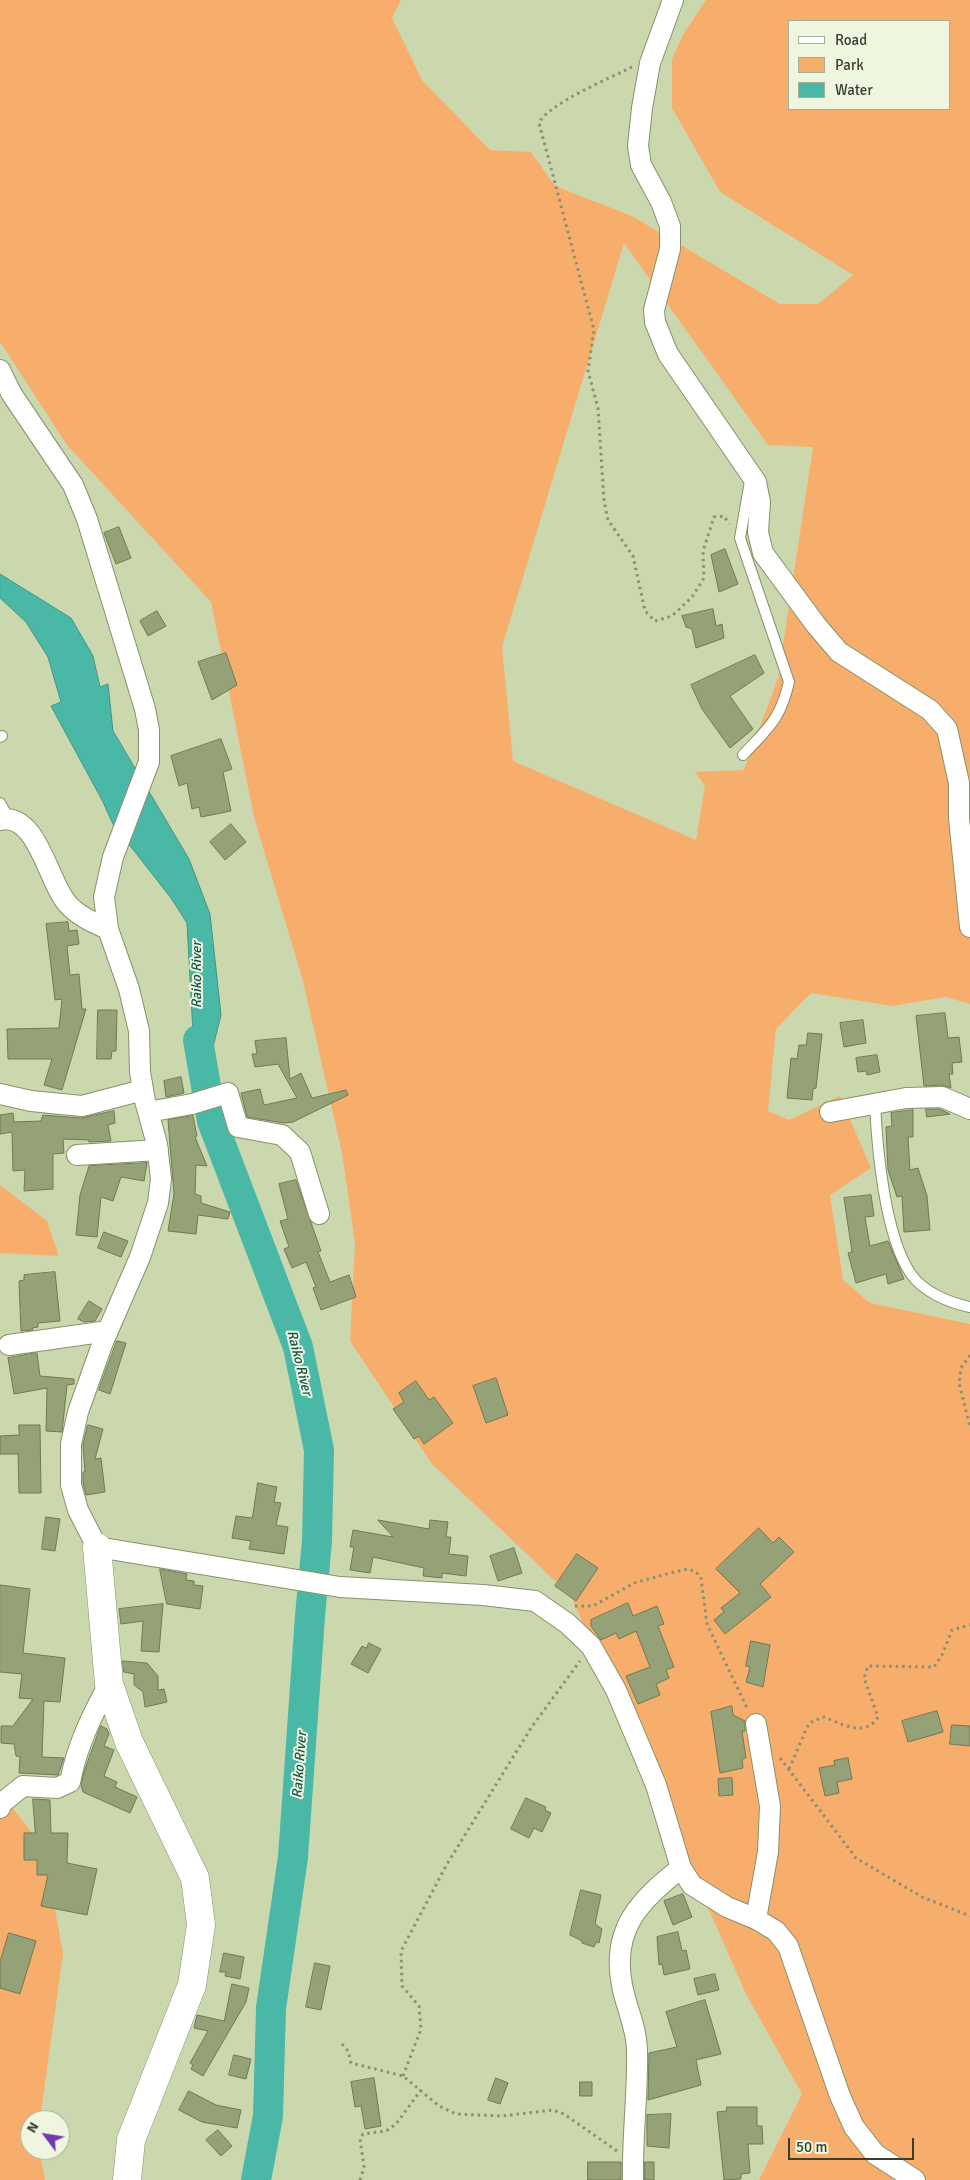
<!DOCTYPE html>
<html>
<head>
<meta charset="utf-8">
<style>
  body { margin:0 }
  #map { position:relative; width:970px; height:2180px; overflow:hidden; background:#cbd8ad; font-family:Signika,sans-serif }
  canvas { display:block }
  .legend { position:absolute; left:788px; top:20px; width:162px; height:90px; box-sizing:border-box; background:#eff6e0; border:1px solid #a6ad98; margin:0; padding:6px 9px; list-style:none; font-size:15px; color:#393f2d }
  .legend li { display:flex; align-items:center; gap:10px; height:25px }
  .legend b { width:25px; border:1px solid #a6ad98 }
  .north { position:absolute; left:20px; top:2110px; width:50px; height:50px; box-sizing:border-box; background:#eff6e0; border:1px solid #a6ad98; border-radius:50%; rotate:301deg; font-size:14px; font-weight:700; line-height:20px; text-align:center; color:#393f2d }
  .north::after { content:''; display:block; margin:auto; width:18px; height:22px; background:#7139b0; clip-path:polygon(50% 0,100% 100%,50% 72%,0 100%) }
  .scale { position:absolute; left:788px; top:2138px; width:126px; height:22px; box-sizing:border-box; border:2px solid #393f2d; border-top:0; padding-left:6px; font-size:15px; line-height:18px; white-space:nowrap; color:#393f2d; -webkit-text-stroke:4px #eff6e0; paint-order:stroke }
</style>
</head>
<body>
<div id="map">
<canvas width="970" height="2180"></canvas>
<ul class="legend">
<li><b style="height:6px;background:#fff"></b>Road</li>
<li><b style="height:14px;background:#f7ae6c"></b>Park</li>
<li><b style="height:14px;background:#4ab8a7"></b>Water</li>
</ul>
<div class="north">N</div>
<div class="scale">50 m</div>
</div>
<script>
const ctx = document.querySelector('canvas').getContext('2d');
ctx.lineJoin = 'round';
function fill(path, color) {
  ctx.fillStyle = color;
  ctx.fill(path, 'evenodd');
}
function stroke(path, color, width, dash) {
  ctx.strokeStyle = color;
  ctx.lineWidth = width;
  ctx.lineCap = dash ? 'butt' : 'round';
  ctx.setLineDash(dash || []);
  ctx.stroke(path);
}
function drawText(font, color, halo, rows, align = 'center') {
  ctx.font = font + ' Signika,sans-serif';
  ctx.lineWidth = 4;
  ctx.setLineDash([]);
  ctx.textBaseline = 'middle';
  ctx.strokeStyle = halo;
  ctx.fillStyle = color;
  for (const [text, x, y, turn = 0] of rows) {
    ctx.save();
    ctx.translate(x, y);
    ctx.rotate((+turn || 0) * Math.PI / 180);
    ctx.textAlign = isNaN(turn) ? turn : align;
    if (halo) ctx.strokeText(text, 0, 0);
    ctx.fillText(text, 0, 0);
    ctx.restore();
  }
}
const green = new Path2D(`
  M0 0H401L392 18 422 80 490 150 531 152 555 186 632 216 780 304H818L853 275 720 192 672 108V59L684 33 706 0H970V1004L946 997 892 1006 811 993 776 1029 768 1111 789 1120 840 1096 871 1168 830 1195 843 1280 870 1303 970 1324V2180H759L802 2094 746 1994 571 1596 432 1464 350 1341 355 1243 342 1153 303 981 254 817 211 602 67 445 0 342ZM789 21H949V109H789ZM624 243 768 445 813 447 778 678 744 770 695 772 705 786 696 840 513 761 502 647Z
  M0 1185 47 1221 59 1256 0 1253Z
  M0 1792 44 1848 63 1954 40 2120H30V2150H39L45 2180H0Z`);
const water = new Path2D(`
  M0 574 71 618 93 656 100 687 108 684 113 731 189 859 210 914 221 1015 205 1079 195 1070 187 923 171 898 113 824 102 800 51 706 61 702 48 657 26 622 0 598Z`);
const river = new Path2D(`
  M198 1040 212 1121 298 1347 319 1450 317 1541 310 1616 293 1857 271 2008 268 2116 256 2180`);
const building = new Path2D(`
  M119 527 131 558 116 564 104 533Z
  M725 549 738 584 719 592 711 555Z
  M713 609 716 626 722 624 724 638 696 648 692 629 686 627 682 616Z
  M157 611 166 626 148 636 140 621Z
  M226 653 237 685 212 700 198 662Z
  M755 655 764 673 730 696 753 729 730 748 702 709 691 685Z
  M221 739 232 769 223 772 231 811 201 817 199 807 192 809 187 783 179 786 171 756Z
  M231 824 246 842 225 860 210 842Z
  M68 922 69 931 77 930 79 944 67 946 70 975 79 974 82 1009H86L62 1090 44 1085 52 1059H8L7 1029 59 1028 62 999 55 1000 46 924Z
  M98 1010H117L116 1051H112L111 1059H97Z
  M945 1013 948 1038 959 1037 962 1062 952 1063 953 1074H949L951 1088 942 1085 924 1086 916 1016Z
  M863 1020 866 1043 844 1047 840 1023Z
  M808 1033 822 1034 816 1088 813 1089 812 1100 787 1098 791 1058 797 1059 799 1045H806Z
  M286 1038 290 1079 301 1073 312 1098 346 1090 348 1095 293 1122 284 1123 247 1117 241 1093 260 1089 264 1105 297 1098 278 1064 255 1067 252 1054H257L255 1041Z
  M877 1055 880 1072 867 1075 866 1071 858 1072 856 1058Z
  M181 1077 184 1093 166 1097 164 1081Z
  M926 1109H940L950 1114 927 1117Z
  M913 1110V1137H908L910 1170 918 1168 927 1196 930 1230 904 1232 902 1196 897 1197 888 1170 886 1127 892 1126 891 1113Z
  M114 1111 115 1123 108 1125 111 1141 89 1142V1140L63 1139 64 1153 53 1154V1189L24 1191 25 1170 13 1171 12 1132 0 1134V1115L13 1113 14 1122 41 1121 43 1115 81 1118Z
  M193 1116 197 1136 195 1137 207 1166 196 1165 195 1194 201 1196V1203L230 1212 228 1219 198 1215 196 1234 168 1231 174 1194 168 1120Z
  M147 1163 144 1181 121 1177 113 1201 101 1197 97 1237 76 1235 80 1195 89 1166Z
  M296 1180 321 1251 318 1252 330 1282 349 1275 356 1297 321 1310 313 1288 316 1287 306 1262 292 1268 284 1249 289 1247 280 1221 288 1219 279 1184Z
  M871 1195 874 1216 865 1217 870 1246 888 1241 904 1279 888 1284 886 1274 856 1283 848 1253 852 1252 844 1198Z
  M104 1232 128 1241 121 1257 98 1248Z
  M55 1272 60 1321 38 1323V1327L32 1328 33 1330 21 1331 19 1281 24 1280V1275Z
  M89 1301 102 1309 95 1321 84 1322 78 1319Z
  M117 1341 126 1343 110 1394 99 1390Z
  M37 1353 40 1376 74 1379V1384L67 1385 62 1432 46 1431 47 1388 14 1394 8 1358Z
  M496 1378 508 1415 486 1423 473 1386Z
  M416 1381 429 1400 434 1397 453 1423 424 1444 419 1436 414 1439 393 1409 404 1402 399 1393Z
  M19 1425H40L41 1493H19L18 1454H0V1436L19 1435Z
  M88 1425 103 1429 95 1459 101 1458 105 1492 86 1495 83 1483V1472H85L83 1445Z
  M258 1483 277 1487 274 1502 281 1503 276 1525 288 1527 284 1554 249 1549 251 1541 232 1538 236 1516 252 1518Z
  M46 1517 60 1519 55 1551 42 1549Z
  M378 1520 429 1529 430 1520 448 1522 446 1537H451L449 1554 468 1556 466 1576 442 1573V1578L423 1576 424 1568 373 1557 370 1573 350 1570 354 1547H350L353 1530 393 1537Z
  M759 1528 773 1543 779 1537 794 1552 760 1584 771 1597 725 1634 714 1620 724 1612 721 1608 740 1593 716 1569Z
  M514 1548 522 1573 498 1581 490 1556Z
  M577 1554 598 1568 576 1601 555 1586Z
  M160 1569 187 1574 186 1580 194 1581V1585L203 1586 200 1609 167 1604Z
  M0 1585 30 1589 23 1653 65 1658 60 1702 44 1701 42 1757 64 1758 58 1775 19 1773 20 1757 16 1756 14 1744 1 1743V1726H13L33 1699 19 1698 22 1674 0 1672Z
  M628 1603 633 1616 657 1606 664 1624 658 1626 674 1667 666 1670 669 1678 656 1684 660 1695 638 1704 626 1676 650 1667 636 1631 619 1639 616 1633 601 1640 591 1626V1620Z
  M163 1604 159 1652 141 1651 143 1621 121 1624 119 1609Z
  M751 1641 770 1645 763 1687 746 1682 750 1667 746 1666Z
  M369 1643 381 1649 368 1673 351 1664 362 1646 366 1648Z
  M123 1661 147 1663 158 1676V1690L164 1689 167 1702 145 1707 143 1692 134 1685V1674L124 1672Z
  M732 1706 733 1715 745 1721V1731H742L746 1758 742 1759 743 1768 720 1773 711 1712Z
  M937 1711 943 1732 908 1742 902 1721Z
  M952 1725 970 1726V1746L950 1744Z
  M101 1726 107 1729 109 1734 104 1746 114 1750 104 1776 117 1782 115 1787 137 1797 130 1813 83 1792 81 1785 84 1772Z
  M848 1758 852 1779 837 1782 839 1793 825 1796 819 1768 835 1765 834 1761Z
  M732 1778 733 1795 719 1796 718 1779Z
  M526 1798 546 1807 545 1810 551 1813 542 1832 534 1828 529 1838 511 1829Z
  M33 1799 50 1800 51 1833H68L67 1863 97 1869 87 1915 41 1906 48 1875H37V1860H24V1833H35Z
  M581 1890 601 1895 595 1924 602 1929 599 1943 596 1942 594 1947 582 1943V1941L570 1935Z
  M683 1894 692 1917 673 1925 664 1901Z
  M678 1932 682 1951 686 1950 690 1969 664 1975 662 1964 659 1965 657 1937Z
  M9 1933 36 1941 20 1994 0 1988V1962Z
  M224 1953 244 1957 240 1979 225 1976 226 1972H220Z
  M315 1963 330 1966 321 2010 306 2007Z
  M715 1974 719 1990 698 1995 694 1979Z
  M232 1984 249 1988 246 2002 203 2076 191 2069 193 2065 190 2063 208 2031 194 2028 197 2015 224 2021Z
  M705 2000 721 2054 696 2060 701 2085 648 2100 649 2053 677 2047 666 2012Z
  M234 2055 251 2059 246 2079 229 2075Z
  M374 2078 381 2126 365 2129 361 2106 355 2107 351 2082Z
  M496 2078 508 2083 500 2104 488 2100Z
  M580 2082H592V2096H580Z
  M189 2091 216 2105 241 2110 237 2128 202 2122 179 2110Z
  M727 2107H757V2126H762L763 2144H748L750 2173 741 2174V2179L724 2180 717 2112 726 2111Z
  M671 2114 669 2148 647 2146V2115Z
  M218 2130 232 2146 221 2156 206 2140Z
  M588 2162H621V2180H588Z
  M645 2162H654V2180H645Z`);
const path = new Path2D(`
  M632 67C610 78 548 104 539 123L594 330 588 371 598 408 604 501 608 520 633 556 645 611 655 621 672 616 692 597 704 578 703 551 714 517 724 516 729 524
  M970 1355 961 1368 959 1383 970 1427
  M575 1606H593L634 1583 674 1572 688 1569 696 1572 701 1578 707 1624 748 1710
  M780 1758 856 1858 922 1897 970 1916
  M789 1769 809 1723 824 1717C842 1724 865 1738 878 1717L864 1678 868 1666 934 1667 942 1655 952 1630 970 1625
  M342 2044 348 2051 351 2063 403 2076 439 2106 456 2114 502 2116 553 2110 564 2114 617 2151
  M403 2076 421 2029 419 2006 402 1986 401 1951 447 1864 531 1728 580 1661
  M360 2180 364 2167 360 2139 363 2134 386 2131 396 2124 421 2090`);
const lane = new Path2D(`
  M0 737 2 736
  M743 755C769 727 780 720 789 682L740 538 750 481
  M0 803 9 819
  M875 1103C877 1149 885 1237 911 1274 923 1292 950 1303 970 1307`);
const street = new Path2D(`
  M673 0 650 63 642 108 638 146 641 165 661 202 670 226V249L654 310 655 322 668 354 756 482 760 502 758 532 763 553 816 625 839 652 930 710 947 729 959 783V818L970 927
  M0 370 11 393 73 485 87 519 145 709 149 730V762L113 857 104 897 108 929 129 989 139 1031 140 1072 145 1101 157 1144 161 1179 158 1203 140 1257 103 1342 78 1412 71 1444V1485L78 1510 97 1547 340 1587 483 1595 535 1601 568 1624 591 1646 616 1690 656 1785 681 1868 692 1885 727 1907 756 1919 776 1931 788 1946 840 2096 854 2127 875 2154 915 2180
  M0 820C36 811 48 880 66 902 76 915 94 923 108 929
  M0 1094 31 1101 82 1106 143 1090
  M148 1112 192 1104 228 1093 238 1127 282 1135 300 1152 319 1214
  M830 1112 906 1098 942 1097 970 1109
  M77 1155 158 1150
  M9 1345 108 1331
  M756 1724 770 1806 768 1852 756 1919
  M0 1808 2 1803 23 1786 57 1788 70 1782C77 1746 91 1717 109 1684
  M633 2180C632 2137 638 2094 637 2051 637 2027 626 2008 622 1985 611 1929 640 1900 681 1868`);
const secondary = new Path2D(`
  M97 1547 109 1684 129 1742 195 1878 201 1925 192 1985 131 2140 127 2180`);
const waterNames = [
  ["Raiko River",197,975,-90],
  ["Raiko River",299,1363,76],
  ["Raiko River",300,1765,-86]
];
fill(green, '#f7ae6c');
fill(water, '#4ab8a7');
stroke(water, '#459482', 1);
stroke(river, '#4ab8a7', 30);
fill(building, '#95a177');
stroke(building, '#6f7a52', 1);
stroke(lane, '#869269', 12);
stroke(street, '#869269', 22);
stroke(secondary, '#869269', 29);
stroke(path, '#879172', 3, [2.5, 4]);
stroke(lane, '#fff', 10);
stroke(street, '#fff', 20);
stroke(secondary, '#fff', 28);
drawText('italic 14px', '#14534a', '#eff6e0', waterNames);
</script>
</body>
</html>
